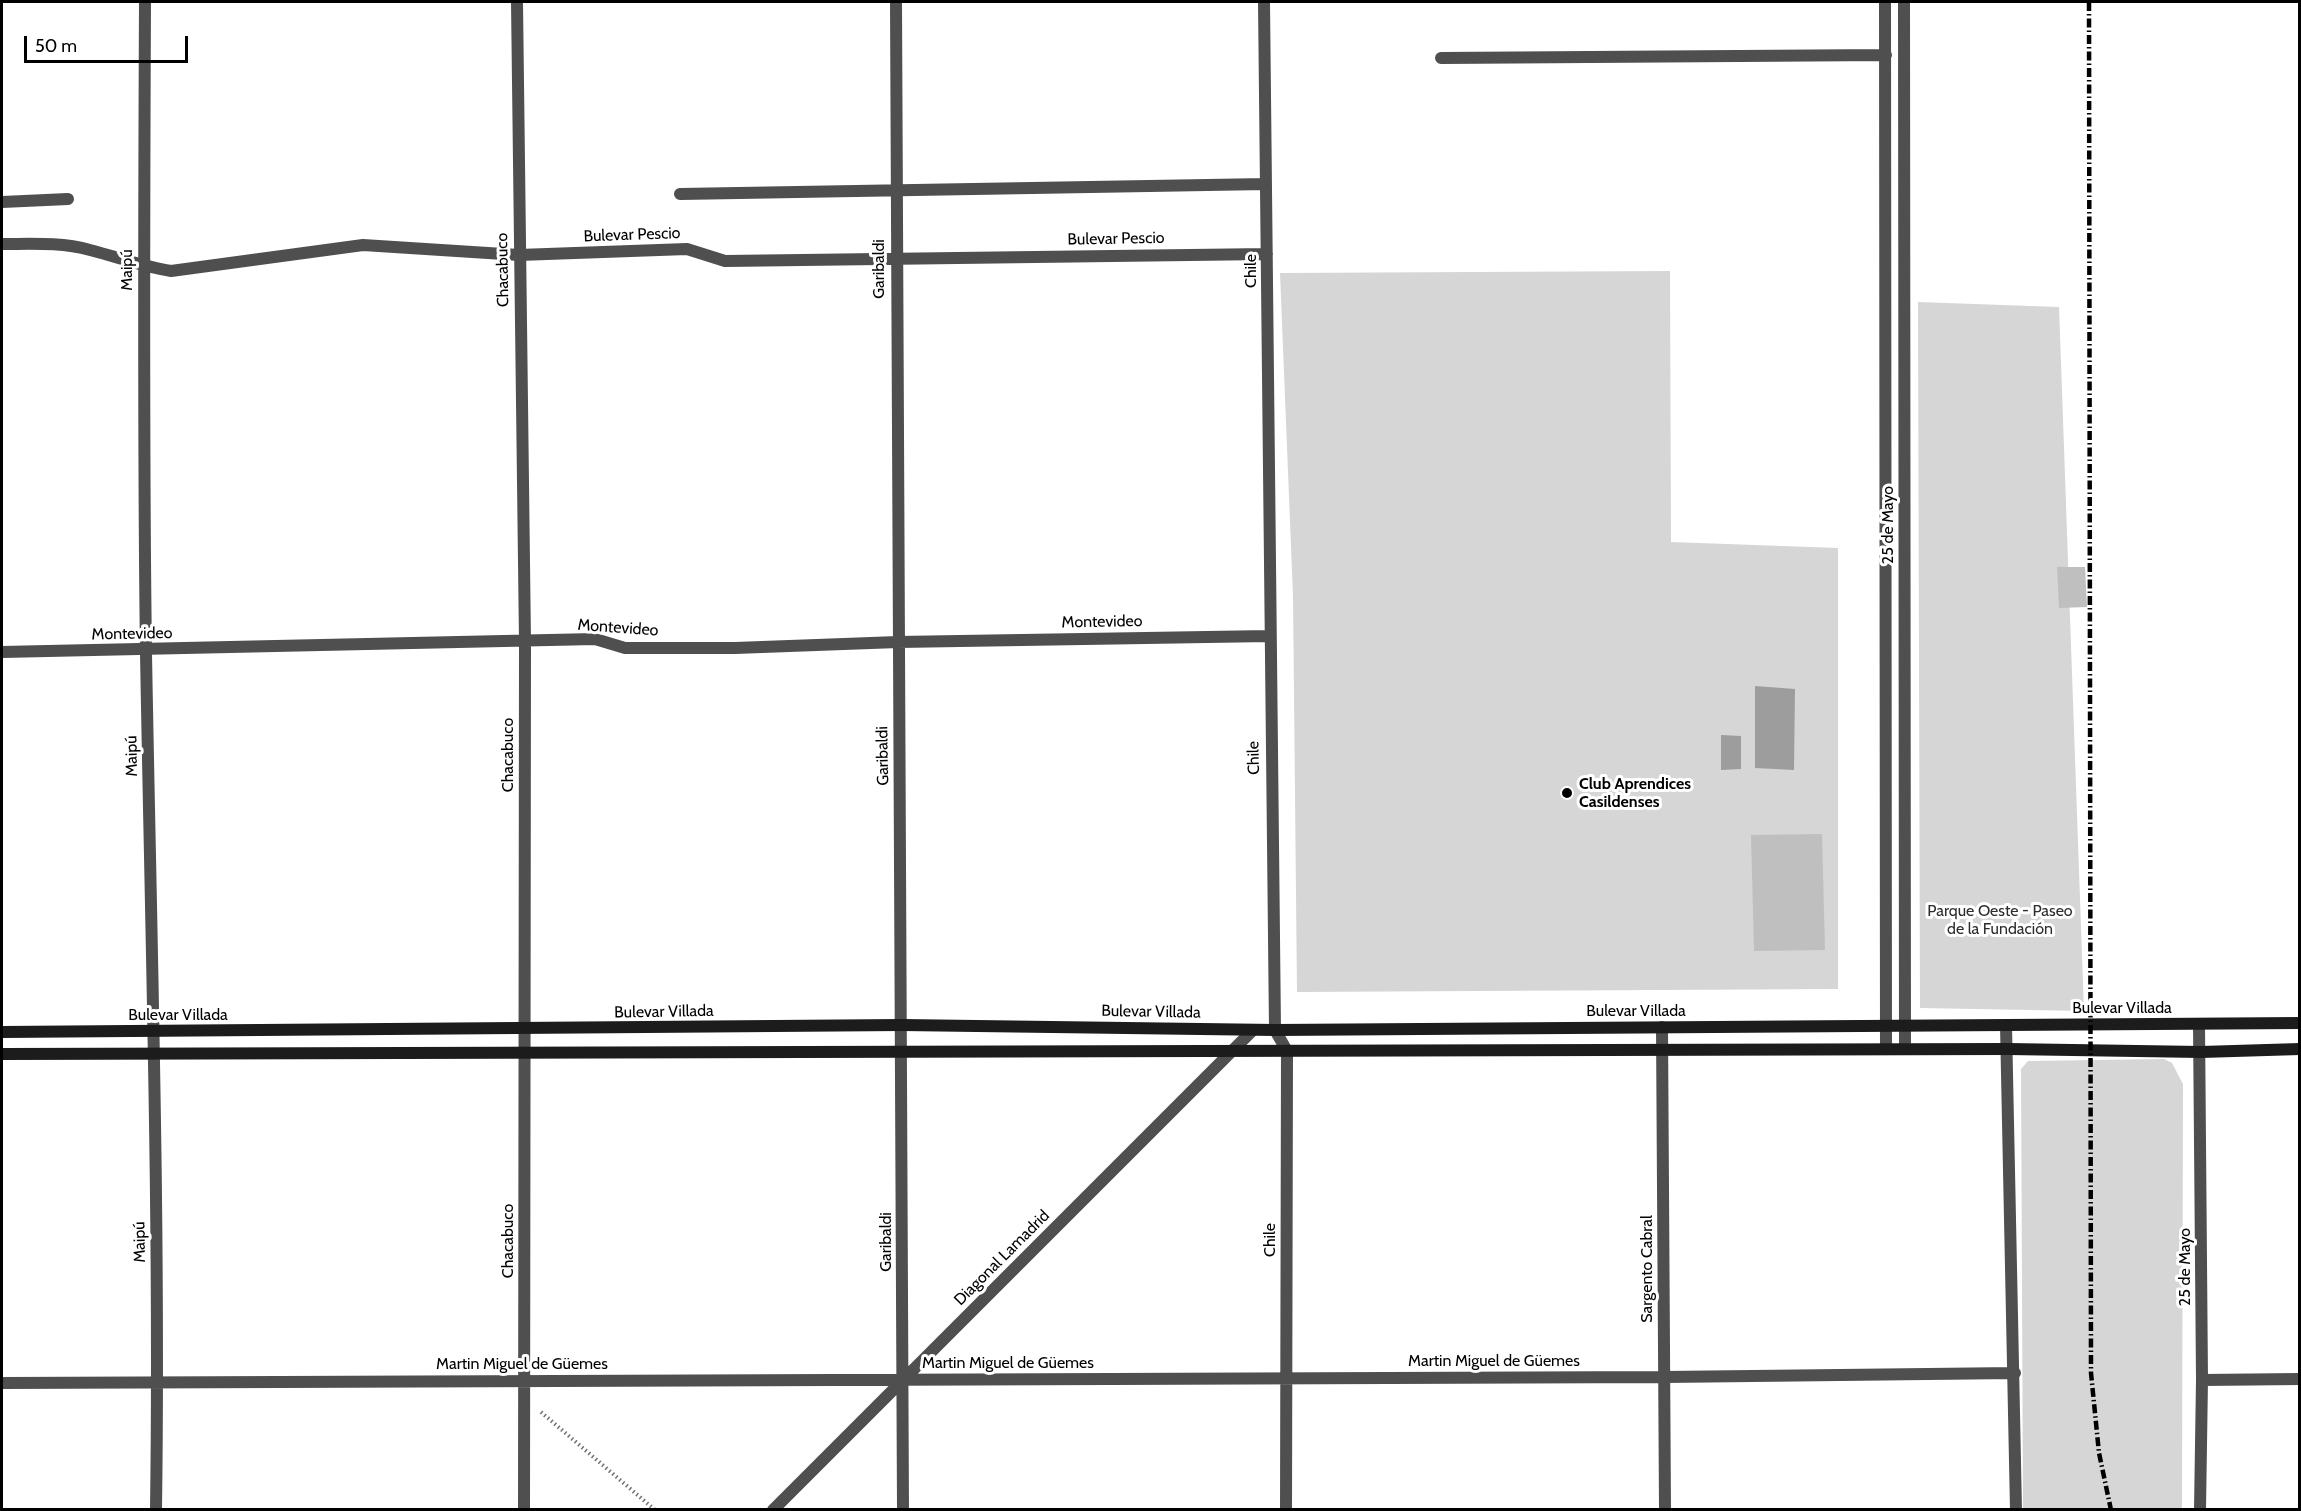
<!DOCTYPE html>
<html>
<head>
<meta charset="utf-8">
<style>
  body { margin:0 }
  #map { position:relative; width:2301px; height:1511px; overflow:hidden; background:#fff; font-family:Cabin,sans-serif }
  canvas { display:block }
  .frame { position:absolute; inset:0; border:3px solid #000; pointer-events:none }
  .scale { position:absolute; left:24px; top:36px; width:164px; height:27px; box-sizing:border-box; border:3px solid #000; border-top:0; padding-left:8px; font-size:18px; line-height:21px; white-space:nowrap; color:#000; -webkit-text-stroke:4px #fff; paint-order:stroke }
</style>
</head>
<body>
<div id="map">
<canvas width="2301" height="1511"></canvas>
<div class="frame"></div>
<div class="scale">50 m</div>
</div>
<script>
const ctx = document.querySelector('canvas').getContext('2d');
ctx.lineJoin = 'round';
function fill(path, color) {
  ctx.fillStyle = color;
  ctx.fill(path, 'evenodd');
}
function stroke(path, color, width, dash) {
  ctx.strokeStyle = color;
  ctx.lineWidth = width;
  ctx.lineCap = dash ? 'butt' : 'round';
  ctx.setLineDash(dash || []);
  ctx.stroke(path);
}
function drawText(font, color, halo, rows, align = 'center') {
  ctx.font = font + ' Cabin,sans-serif';
  ctx.lineWidth = 6;
  ctx.setLineDash([]);
  ctx.textBaseline = 'middle';
  ctx.strokeStyle = halo;
  ctx.fillStyle = color;
  for (const [text, x, y, turn = 0] of rows) {
    ctx.save();
    ctx.translate(x, y);
    ctx.rotate((+turn || 0) * Math.PI / 180);
    ctx.textAlign = isNaN(turn) ? turn : align;
    if (halo) ctx.strokeText(text, 0, 0);
    ctx.fillText(text, 0, 0);
    ctx.restore();
  }
}
const green = new Path2D(`
  M1670 271 1671 542 1838 548V989L1297 992 1293 596 1280 273Z
  M1918 302 2059 307 2084 1011 1920 1008Z
  M2164 1059 2172 1063 2183 1084 2182 1509H2023L2021 1069 2028 1061Z`);
const water = new Path2D(`
  M1755 686 1795 689 1794 770 1755 768Z
  M1721 735 1741 736V769L1721 770Z`);
const building = new Path2D(`
  M2057 567H2085L2087 607 2059 608Z
  M1822 834 1825 950 1754 951 1751 835Z`);
const path = new Path2D(`
  M541 1412 655 1510`);
const minor = new Path2D(`
  M145 2C144 219 143 436 146 653 151 939 160 1224 156 1510
  M517 2 525 642 524 1510
  M896 2 903 1510
  M1264 2 1275 1030 1287 1051 1286 1510
  M1885 2 1886 1049
  M1904 2 1905 1049
  M1441 58 1886 55
  M680 194 1266 184
  M2 202 68 199
  M2 244C31 244 61 242 90 250 118 257 143 267 171 271L363 245 519 255 687 249 725 261 1267 254
  M2 652 595 639 625 648H735L898 642 1269 636
  M2199 1024 2202 1380 2200 1510
  M2006 1025 2016 1510
  M1662 1027 1665 1510
  M2202 1380 2300 1379
  M2 1383 1665 1377 2015 1373
  M773 1510 1253 1030`);
const secondary = new Path2D(`
  M2 1032 902 1025 1275 1030 2300 1023
  M2 1054 2008 1049 2201 1052 2300 1049`);
const rail = new Path2D(`
  M2089 2 2091 1373 2099 1453 2111 1510`);
const markers = [
  [1567,793,6,"#000"]
];
const streetNames = [
  ["Bulevar Pescio",632,235,-2],
  ["Bulevar Pescio",1116,239,-1],
  ["Garibaldi",879,269,-90],
  ["Maipú",127,270,-90],
  ["Chacabuco",503,270,-91],
  ["Chile",1251,271,-90],
  ["25 de Mayo",1888,525,-90],
  ["Montevideo",1102,622,-1],
  ["Montevideo",618,628,4],
  ["Montevideo",132,634,-1],
  ["Chacabuco",508,755,-90],
  ["Maipú",132,756,-91],
  ["Garibaldi",883,756,-91],
  ["Chile",1254,758,-91],
  ["Bulevar Villada",2122,1008],
  ["Bulevar Villada",1636,1011],
  ["Bulevar Villada",664,1012,-1],
  ["Bulevar Villada",1151,1012,1],
  ["Bulevar Villada",178,1015],
  ["Chile",1270,1240,-90],
  ["Chacabuco",508,1241,-90],
  ["Maipú",140,1242,-91],
  ["Garibaldi",886,1242,-90],
  ["Diagonal Lamadrid",1002,1258,-45],
  ["25 de Mayo",2185,1267,-90],
  ["Sargento Cabral",1647,1269,-90],
  ["Martin Miguel de Güemes",1494,1361],
  ["Martin Miguel de Güemes",1008,1363],
  ["Martin Miguel de Güemes",522,1364]
];
const poiNames = [
  ["Club Aprendices",1579,784],
  ["Casildenses",1579,802]
];
const parkNames = [
  ["Parque Oeste - Paseo",2000,911],
  ["de la Fundación",2000,929]
];
fill(green, '#d6d6d6');
fill(water, '#9d9d9d');
fill(building, '#bfbfbf');
stroke(path, '#717171', 4, [1.5, 3]);
stroke(minor, '#4f4f4f', 12);
stroke(secondary, '#1c1c1c', 12);
stroke(rail, '#000', 4.5, [9, 3, 1.5, 3]);
for (const [x, y, r, color] of markers) {
  const dot = new Path2D();
  dot.arc(x, y, r, 0, 2 * Math.PI);
  ctx.fillStyle = color;
  ctx.fill(dot);
  stroke(dot, '#fff', 2);
}
drawText('16px', '#000', '#fff', streetNames);
drawText('bold 16px', '#000', '#fff', poiNames, 'left');
drawText('16px', '#2d2d2d', '#fff', parkNames);
</script>
</body>
</html>
